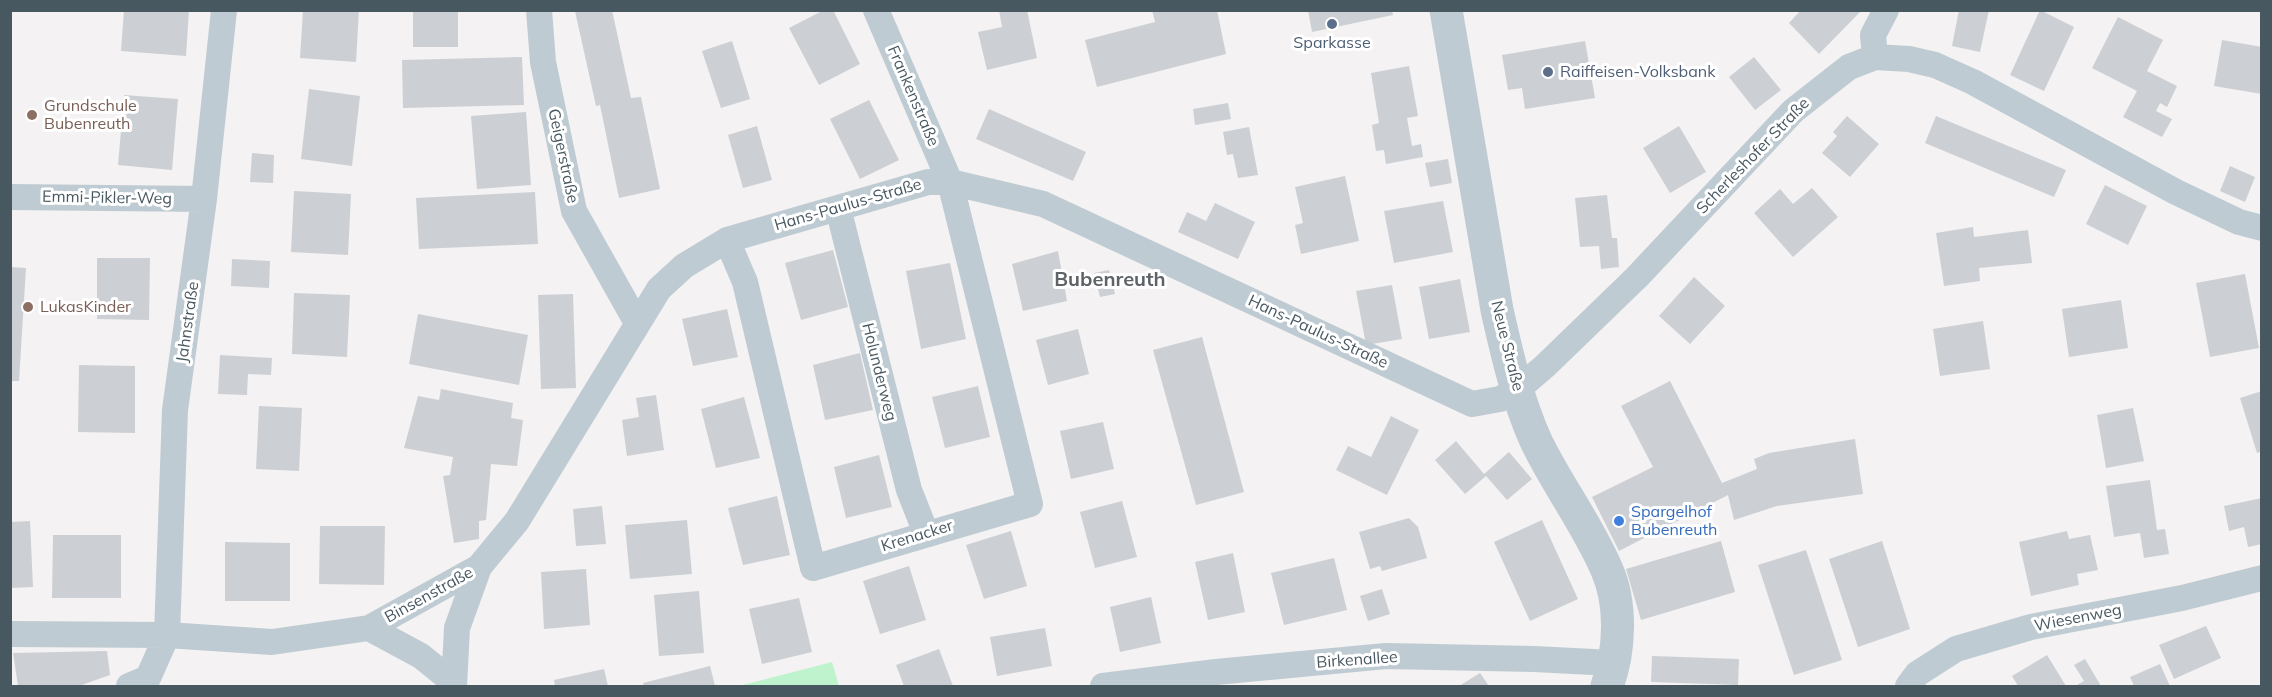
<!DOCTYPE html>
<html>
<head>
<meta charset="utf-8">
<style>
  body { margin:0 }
  #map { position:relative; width:2272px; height:697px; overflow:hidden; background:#f4f2f2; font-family:Mulish,sans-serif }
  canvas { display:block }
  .frame { position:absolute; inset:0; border:12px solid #485861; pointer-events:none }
</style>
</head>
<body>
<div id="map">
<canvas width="2272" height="697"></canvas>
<div class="frame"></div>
</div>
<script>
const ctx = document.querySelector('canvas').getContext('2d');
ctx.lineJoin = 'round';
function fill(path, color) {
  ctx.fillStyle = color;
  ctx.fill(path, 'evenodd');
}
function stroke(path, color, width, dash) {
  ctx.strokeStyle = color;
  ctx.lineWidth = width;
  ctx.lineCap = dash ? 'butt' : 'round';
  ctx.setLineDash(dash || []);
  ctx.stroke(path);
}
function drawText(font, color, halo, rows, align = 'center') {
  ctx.font = font + ' Mulish,sans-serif';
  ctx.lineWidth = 6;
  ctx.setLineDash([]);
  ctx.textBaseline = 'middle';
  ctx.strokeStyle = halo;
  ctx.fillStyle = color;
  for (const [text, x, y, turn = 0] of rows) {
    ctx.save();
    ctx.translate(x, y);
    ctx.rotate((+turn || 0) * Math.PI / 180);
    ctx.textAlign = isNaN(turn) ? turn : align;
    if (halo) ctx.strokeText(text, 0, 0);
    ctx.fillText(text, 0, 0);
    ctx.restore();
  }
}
const green = new Path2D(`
  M832 662 839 686H739Z`);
const building = new Path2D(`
  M124 10H189L186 56 121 51Z
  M303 10H359L356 62 300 58Z
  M413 10H458V47H413Z
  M579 10H612L631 98 641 97 660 189 619 198 600 105 596 106 575 11Z
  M824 10H833L860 64 819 85 789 28Z
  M999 10H1027L1037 58 987 70 978 32 1002 27Z
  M1152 10H1217L1226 54 1097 87 1085 40 1155 22Z
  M1308 10H1392L1393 15 1312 32Z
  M1801 10H1862L1819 54 1789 23Z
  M1959 10H1989L1980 52 1952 46Z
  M2040 10 2074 27 2044 91 2010 75Z
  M2118 17 2163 40 2147 71 2177 86 2167 107 2160 103 2156 111 2172 119 2162 137 2123 117 2137 91 2092 68Z
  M2222 40 2262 47V94L2214 86Z
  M732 41 750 99 721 108 702 51Z
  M1585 41 1595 98 1525 109 1522 88 1508 90 1502 55Z
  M522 57 524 105 403 108 402 60Z
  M1754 57 1781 90 1755 110 1729 77Z
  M1409 66 1418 116 1407 118 1412 146 1421 144 1423 157 1386 164 1384 150 1376 151 1372 125 1379 123 1371 73Z
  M309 89 360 96 352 166 301 159Z
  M124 95 178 99 172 170 118 165Z
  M869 100 899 160 860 179 830 119Z
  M1228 103 1231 119 1195 125 1193 109Z
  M989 109 1086 152 1073 181 976 139Z
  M526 112 531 185 477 189 471 116Z
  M1847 116 1879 144 1850 177 1822 153 1837 136 1833 132Z
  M1936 116 2066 170 2054 197 1925 143Z
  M757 126 772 180 743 188 728 135Z
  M1679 126 1706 172 1670 193 1643 148Z
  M1249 127 1258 175 1238 178 1233 154 1227 155 1223 132Z
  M252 153 274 155 273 183 250 182Z
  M1448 159 1452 183 1430 187 1425 163Z
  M2230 166 2255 177 2245 202 2220 191Z
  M1345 176 1359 241 1301 254 1295 225 1303 223 1295 187Z
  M2105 185 2147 206 2128 245 2086 224Z
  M1812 188 1838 217 1793 257 1754 213 1780 189 1793 204Z
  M294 191 351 194 348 255 291 252Z
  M535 192 538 244 419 249 416 198Z
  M1607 195 1612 238H1617L1619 267 1601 269 1599 246 1580 247 1575 198Z
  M1443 201 1453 252 1394 263 1384 211Z
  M1215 203 1255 222 1238 259 1178 232 1187 212 1206 221Z
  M1973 227 1974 237 2028 230 2032 263 1979 268 1980 281 1944 286 1936 233Z
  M833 250 848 307 801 320 785 263Z
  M1058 251 1067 301 1023 311 1012 264Z
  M97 258H150L149 320 97 319Z
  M232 259 270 261 269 288 231 286Z
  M950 263 966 339 921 349 906 271Z
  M10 267 26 268 19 381H10Z
  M1109 270 1115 294 1100 297 1094 273Z
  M2245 274 2259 348 2210 357 2196 283Z
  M1694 277 1725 306 1690 344 1659 316Z
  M1460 279 1470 332 1429 339 1419 287Z
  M1392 285 1402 339 1366 345 1356 291Z
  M294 293 350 295 347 357 292 354Z
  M573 294 576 388 541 389 538 295Z
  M2121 300 2128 348 2069 357 2062 309Z
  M727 309 738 357 693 366 682 319Z
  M418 314 528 335 519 385 409 364Z
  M1983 321 1990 369 1940 376 1933 329Z
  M1078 329 1089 374 1048 385 1036 340Z
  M1202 337 1244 492 1196 505 1153 350Z
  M860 353 873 410 825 420 813 365Z
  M220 355 272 358 271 375 248 374 247 395 218 394Z
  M79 365 135 366V433L78 432Z
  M1670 381 1722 483 1757 469 1754 459 1769 453 1855 439 1863 494 1777 506 1734 520 1728 495 1619 551 1592 497 1653 467 1621 406Z
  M978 386 990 437 945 448 932 397Z
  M441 389 513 403 511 418 523 420 517 466 491 464 486 520 479 521V539L454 543 443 476 450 475 453 457 404 448 418 396 439 400Z
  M2262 391V451L2257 453 2240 398Z
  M656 395 664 450 627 456 622 420 639 417 636 398Z
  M744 397 760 458 716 468 701 409Z
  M259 406 302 408 299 471 256 469Z
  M2133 408 2144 461 2106 468 2097 415Z
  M1391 416 1419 430 1387 495 1336 470 1348 446 1371 457Z
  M1103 422 1114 469 1071 479 1060 431Z
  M1456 441 1484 474 1509 452 1532 479 1507 500 1486 476 1465 494 1435 460Z
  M879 455 892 507 846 518 834 467Z
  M2150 480 2157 530 2165 529 2169 554 2144 558 2140 533 2114 537 2106 486Z
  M777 496 790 555 743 565 728 508Z
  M2262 498V544L2248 547 2244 527 2229 531 2224 506Z
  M1122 501 1137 557 1095 568 1080 512Z
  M602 506 606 544 576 546 573 509Z
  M1409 518 1418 527 1427 558 1382 571 1380 566 1370 569 1359 532Z
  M687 520 692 574 630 579 625 525Z
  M1542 520 1578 599 1530 621 1494 542Z
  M30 521 33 587 10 588V522Z
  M320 526H385L384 585 319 584Z
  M1011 531 1027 586 984 599 966 545Z
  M2067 531 2069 539 2090 535 2098 570 2077 574 2079 585 2031 596 2019 542Z
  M53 535H121V598H52Z
  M1721 541 1735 592 1641 620 1626 569Z
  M1882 541 1910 629 1858 647 1829 559Z
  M225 542 290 543V601H225Z
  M1806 550 1842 660 1794 675 1758 565Z
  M1233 553 1245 612 1208 620 1195 562Z
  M1334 558 1347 610 1284 625 1271 573Z
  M909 566 926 620 880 634 863 581Z
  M586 569 590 625 544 629 541 572Z
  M1382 589 1390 614 1368 621 1360 596Z
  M699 591 704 653 659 656 654 595Z
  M1151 597 1161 643 1120 652 1110 607Z
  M799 598 812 652 762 664 749 609Z
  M2206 626 2221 658 2174 679 2159 645Z
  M1045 628 1052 666 997 676 990 637Z
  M939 649 953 686H904L896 665Z
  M107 651 110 675 79 686H18L13 653Z
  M2047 655 2066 686H2018L2012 676Z
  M1652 656 1739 659 1738 685 1651 682Z
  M2085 659 2101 686H2075L2084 681 2074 665Z
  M2160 664 2170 686H2134L2130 677Z
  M710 666 715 686H644L643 683Z
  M604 669 608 686H555L554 680Z
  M1480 673 1489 686H1459Z`);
const minor = new Path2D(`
  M539 10 543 62 574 211 637 323
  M1875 57 1873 35 1886 10
  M10 197 204 199
  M838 208 909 490 926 533
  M727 240 745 282 813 568 1030 504 950 182 876 10
  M369 628 421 656 453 682
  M10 634 167 635 272 642 369 628 479 567
  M129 686 148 678 167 635 175 410 204 199 224 10
  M454 686 457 628 479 567 517 521 659 289 684 266 727 240 928 182H950L1043 204 1472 404 1500 399 1517 390 1545 366 1637 277 1793 111 1849 67 1875 57 1909 59 1935 65 1973 82 2176 192 2239 222 2262 228
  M1103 686 1216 672 1386 656 1534 659 1613 663
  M1908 686 1917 674 1956 649 2031 627 2182 598 2262 578`);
const tertiary = new Path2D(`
  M1446 10 1497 310C1507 354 1517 399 1536 441 1557 485 1588 525 1607 570 1622 604 1620 652 1607 686`);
const markers = [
  [1332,24,6,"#5c6f8a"],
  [1548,72,6,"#5c6f8a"],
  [32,115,6,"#8d6e63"],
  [28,307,6,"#8d6e63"],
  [1619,521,6,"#3f7fe0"]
];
const serviceNames = [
  ["Sparkasse",1332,43],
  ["Raiffeisen-Volksbank",1560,72,"left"]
];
const streetNames = [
  ["Frankenstraße",913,96,67],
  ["Geigerstraße",563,156,78],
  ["Scherleshofer Straße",1753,156,-46],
  ["Emmi-Pikler-Weg",107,198,1],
  ["Hans-Paulus-Straße",848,205,-16],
  ["Jahnstraße",188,322,-82],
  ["Hans-Paulus-Straße",1318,332,25],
  ["Neue Straße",1507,346,76],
  ["Holunderweg",879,372,76],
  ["Krenacker",917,536,-17],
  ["Binsenstraße",429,595,-29],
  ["Wiesenweg",2078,618,-11],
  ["Birkenallee",1357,660,-4]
];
const educationNames = [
  ["Grundschule",44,106],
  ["Bubenreuth",44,124],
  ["LukasKinder",40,307]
];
const shopNames = [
  ["Spargelhof",1631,512],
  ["Bubenreuth",1631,530]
];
const quarterNames = [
  ["Bubenreuth",1110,280]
];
fill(green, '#bff3cd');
fill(building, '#ccd0d4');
stroke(minor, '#bfcbd2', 26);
stroke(tertiary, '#bfcbd2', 33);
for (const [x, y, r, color] of markers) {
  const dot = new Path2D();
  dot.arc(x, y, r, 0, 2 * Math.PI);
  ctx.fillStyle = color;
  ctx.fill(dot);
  stroke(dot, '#fff', 2);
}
drawText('16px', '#4e5e75', '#fff', serviceNames);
drawText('16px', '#485861', '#fff', streetNames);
drawText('16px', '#785e54', '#fff', educationNames, 'left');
drawText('16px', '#366cbe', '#fff', shopNames, 'left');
drawText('bold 20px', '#5e6368', '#fff', quarterNames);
</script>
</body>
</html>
